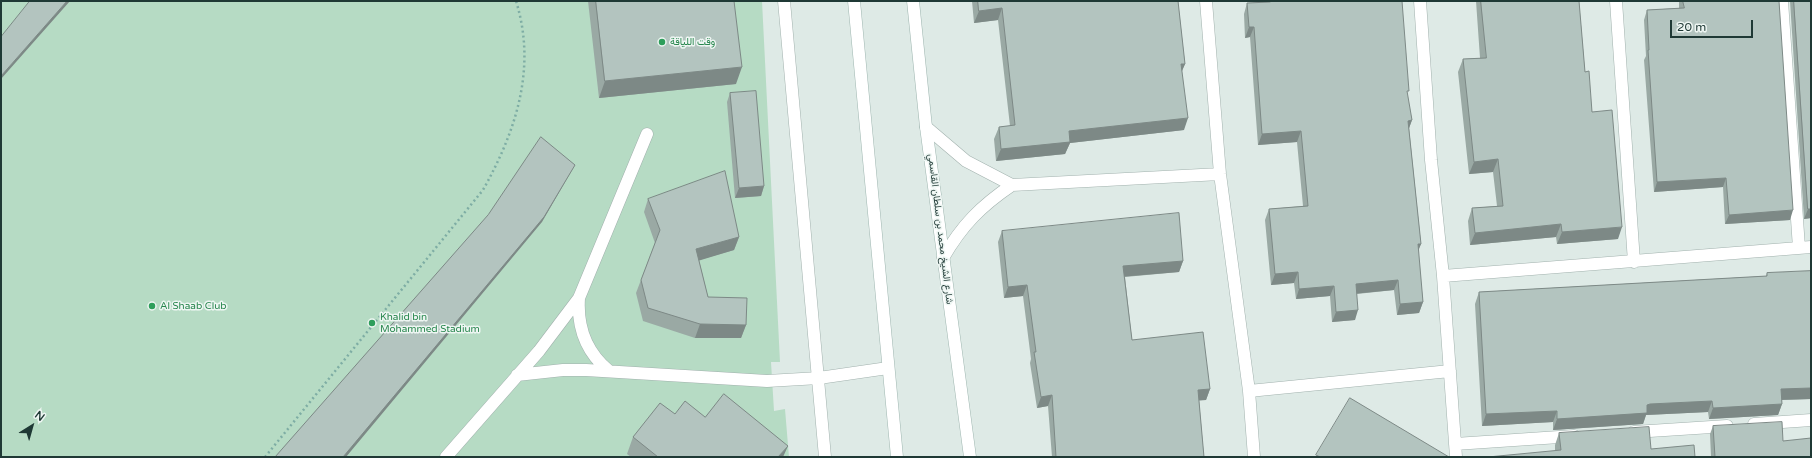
<!DOCTYPE html>
<html>
<head>
<meta charset="utf-8">
<style>
  body { margin:0 }
  #map { position:relative; width:1812px; height:458px; overflow:hidden; background:#deeae6; font-family:"Varela Round",sans-serif }
  canvas { display:block }
  .frame { position:absolute; inset:0; border:2px solid #1f3935; pointer-events:none }
  .north { position:absolute; left:12px; top:406px; width:40px; height:40px; -webkit-text-stroke:3px #eef6f3; paint-order:stroke; rotate:37deg; font-size:11px; font-weight:700; line-height:16px; text-align:center; color:#1f3935 }
  .north::after { content:''; display:block; margin:auto; width:14px; height:18px; background:#1f3935; clip-path:polygon(50% 0,100% 100%,50% 72%,0 100%) }
  .scale { position:absolute; left:1670px; top:20px; width:83px; height:18px; box-sizing:border-box; border:2px solid #1f3935; border-top:0; padding-left:5px; font-size:12px; line-height:14px; white-space:nowrap; color:#1f3935; -webkit-text-stroke:3px #eef6f3; paint-order:stroke }
</style>
</head>
<body>
<div id="map">
<canvas width="1812" height="458"></canvas>
<div class="frame"></div>
<div class="north">N</div>
<div class="scale">20 m</div>
</div>
<script>
const ctx = document.querySelector('canvas').getContext('2d');
ctx.lineJoin = 'round';
function fill(path, color) {
  ctx.fillStyle = color;
  ctx.fill(path, 'evenodd');
}
function stroke(path, color, width, dash) {
  ctx.strokeStyle = color;
  ctx.lineWidth = width;
  ctx.lineCap = dash ? 'butt' : 'round';
  ctx.setLineDash(dash || []);
  ctx.stroke(path);
}
function drawText(font, color, halo, rows, align = 'center') {
  ctx.font = font + ' "Varela Round",Vazirmatn,sans-serif';
  ctx.lineWidth = 3;
  ctx.setLineDash([]);
  ctx.textBaseline = 'middle';
  ctx.strokeStyle = halo;
  ctx.fillStyle = color;
  for (const [text, x, y, turn = 0] of rows) {
    ctx.save();
    ctx.translate(x, y);
    ctx.rotate((+turn || 0) * Math.PI / 180);
    ctx.textAlign = isNaN(turn) ? turn : align;
    if (halo) ctx.strokeText(text, 0, 0);
    ctx.fillText(text, 0, 0);
    ctx.restore();
  }
}
const green = new Path2D(`
  M1 1H762L780 362H771L774 411 785 409 789 457H1Z`);
const path = new Path2D(`
  M265 457 483 190C516 131 537 68 516 1`);
const lane = new Path2D(`
  M784 1 825 457
  M579 298C577 328 586 352 609 371
  M517 375 563 370H586L767 381 819 378 888 368
  M446 457 539 351 579 298 647 134`);
const street = new Path2D(`
  M1206 1 1220 174 1249 391 1254 457
  M1420 1 1431 160 1443 276 1456 457
  M1616 1 1634 262
  M1782 1 1799 248
  M926 127 966 161 1012 185 1220 174
  M943 258C962 225 981 206 1012 185
  M1443 276 1811 247
  M1249 391 1450 371
  M1754 424 1811 420
  M1634 432 1727 426
  M1455 444 1574 436`);
const secondary = new Path2D(`
  M854 1 897 457
  M913 1 926 127 970 457`);
const wall = new Path2D(`
  M588 1H734L736 84 599 98Z
  M972 1H1178L1185 64 1182 70 1184 130 1070 143 1065 154 996 161 994 139 999 127 1010 126 998 20 974 23Z
  M1265 1H1402L1407 96 1412 120 1409 128 1421 244 1418 250 1423 302 1419 313 1397 315 1394 290 1357 294 1355 320 1332 322 1330 296 1296 299 1294 283 1271 285 1265 220 1269 209 1303 206 1297 142 1258 145 1250 37 1245 38 1244 14 1247 3 1265 2Z
  M1476 1H1579L1585 72 1592 112 1618 239 1557 244 1556 237 1470 245 1468 221 1472 208 1497 206 1493 172 1469 174 1458 72 1463 59 1480 58Z
  M1679 1H1779L1790 220 1725 224 1723 187 1654 192 1644 60 1646 56 1644 20 1647 10 1679 8Z
  M1790 1H1811V218L1804 219Z
  M730 93 764 186 761 196 735 198 727 102Z
  M648 199 739 237 734 250 699 260 708 297 746 325 741 338H695L643 321 636 293 655 243 644 212Z
  M1002 231 1183 261 1179 272 1125 277 1132 340 1210 389 1206 400H1199L1204 457H1052L1048 406 1037 408 1030 363 1031 359 1023 296 1004 298 998 242Z
  M1811 271V399L1782 400V404L1778 415 1709 419 1708 412 1646 415 1643 424 1553 430V422L1482 426 1475 304 1479 292 1766 276 1767 273Z
  M675 414 705 417 783 457H631L627 454 633 437Z
  M1713 426 1783 441 1811 457H1711L1710 434Z
  M1559 433 1651 449 1555 451V445Z`);
const shadedWall = new Path2D(`
  M67 1H70L1 79V76Z
  M1002 8 998 20 974 23 979 11Z
  M1249 27H1254L1250 37 1245 38Z
  M1181 64H1185L1180 76Z
  M742 67 736 84 599 98 605 81Z
  M1188 118 1184 130 1070 143 1065 154 996 161 1001 149 1069 131Z
  M1412 120 1408 131V121Z
  M1301 131 1297 142 1258 145 1262 134Z
  M1498 159 1493 172 1469 174 1474 162Z
  M575 165 572 170 542 222 346 457H343Z
  M1726 178 1723 187 1654 192 1657 182Z
  M764 186 761 196 735 198 739 188Z
  M1808 209H1811V218L1804 219Z
  M1793 210 1790 220 1725 224 1729 215Z
  M1561 224 1556 237 1470 245 1475 233Z
  M1622 227 1618 239 1557 244 1562 232Z
  M739 237 734 250 691 263 696 249Z
  M1418 244H1421L1417 254Z
  M1183 261 1179 272 1119 277 1123 266Z
  M1298 272 1294 283 1271 285 1275 274Z
  M1398 280 1394 290 1352 294 1356 284Z
  M1027 285 1023 296 1004 298 1008 287Z
  M1334 286 1330 296 1296 299 1299 289Z
  M1423 302 1419 313 1397 315 1400 304Z
  M1358 310 1355 320 1332 322 1336 312Z
  M700 324 746 325 741 338H695Z
  M1811 388V399L1777 400 1781 389Z
  M1210 389 1206 400 1194 401 1198 390Z
  M1052 395 1048 406 1037 408 1041 397Z
  M1712 401 1708 412 1646 415 1643 424 1553 430 1557 419 1650 404Z
  M1782 404 1778 415 1709 419 1713 408Z
  M1557 411 1553 422 1482 426 1486 414Z
  M788 446 783 457H778Z`);
const building = new Path2D(`
  M30 1H67L1 76V37Z
  M596 1H734L742 67 605 81Z
  M978 1H1178L1185 64H1181L1188 118 1069 131 1070 142 1001 149 999 127 1015 125 1002 8 979 11Z
  M1270 1H1402L1409 91H1407L1412 120 1408 121 1421 244H1418L1423 302 1400 304 1398 280 1356 284 1358 310 1336 312 1334 286 1299 289 1298 272 1275 274 1269 209 1308 206 1301 131 1262 134 1254 27H1249L1247 3 1270 2Z
  M1481 1H1579L1585 72 1589 71 1592 112 1612 110 1622 227 1562 232 1561 224 1475 233 1472 208 1503 206 1498 159 1474 162 1463 59 1486 58Z
  M1683 1H1779L1793 210 1729 215 1726 178 1657 182 1648 50H1649L1647 10 1684 8Z
  M1794 1H1811V209H1808Z
  M756 91 764 186 739 188 730 93Z
  M541 137 575 165 544 217 343 457H275L488 215Z
  M725 171 739 237 696 249 708 297 747 298 746 325 700 324 648 308 641 280 660 230 648 199Z
  M1179 213 1183 261 1123 266 1132 340 1203 332 1210 389 1198 390 1204 457H1056L1052 395 1041 397 1034 352H1036L1027 285 1008 287 1002 231Z
  M1811 271V388L1781 389 1782 404 1713 408 1712 401 1650 404 1647 405V413L1557 419V411L1486 414 1479 292 1767 276V273Z
  M724 394 788 446 778 457H658L633 437 660 403 675 414 685 401 705 417Z
  M1350 398 1449 457H1320L1316 455Z
  M1782 422 1783 441 1811 438V457H1715L1713 426Z
  M1649 427 1651 449 1694 445 1695 457H1488L1561 450 1559 433Z`);
const markers = [
  [662,42,4,"#2e9e5b"],
  [152,306,4,"#2e9e5b"],
  [372,323,4,"#2e9e5b"]
];
const leisureNames = [
  ["وقت اللياقة",670,42],
  ["Al Shaab Club",160,306],
  ["Khalid bin",380,317],
  ["Mohammed Stadium",380,329]
];
const streetNames = [
  ["شارع الشيخ محمد بن سلطان القاسمي",940,229,83]
];
fill(green, '#b6dbc4');
stroke(lane, '#a1b1ad', 13);
stroke(street, '#a1b1ad', 13);
stroke(secondary, '#9db5af', 13);
stroke(path, '#7eada4', 2.5, [2, 3]);
stroke(lane, '#fff', 12);
stroke(street, '#fff', 12);
stroke(secondary, '#fff', 12);
fill(wall, '#9aa9a4');
fill(shadedWall, '#7d8986');
fill(building, '#b3c4bf');
stroke(building, '#7d8986', 1);
for (const [x, y, r, color] of markers) {
  const dot = new Path2D();
  dot.arc(x, y, r, 0, 2 * Math.PI);
  ctx.fillStyle = color;
  ctx.fill(dot);
  stroke(dot, '#eef6f3', 1.5);
}
drawText('10px', '#27864d', '#eef6f3', leisureNames, 'left');
drawText('10px', '#1f3935', '#eef6f3', streetNames);
</script>
</body>
</html>
